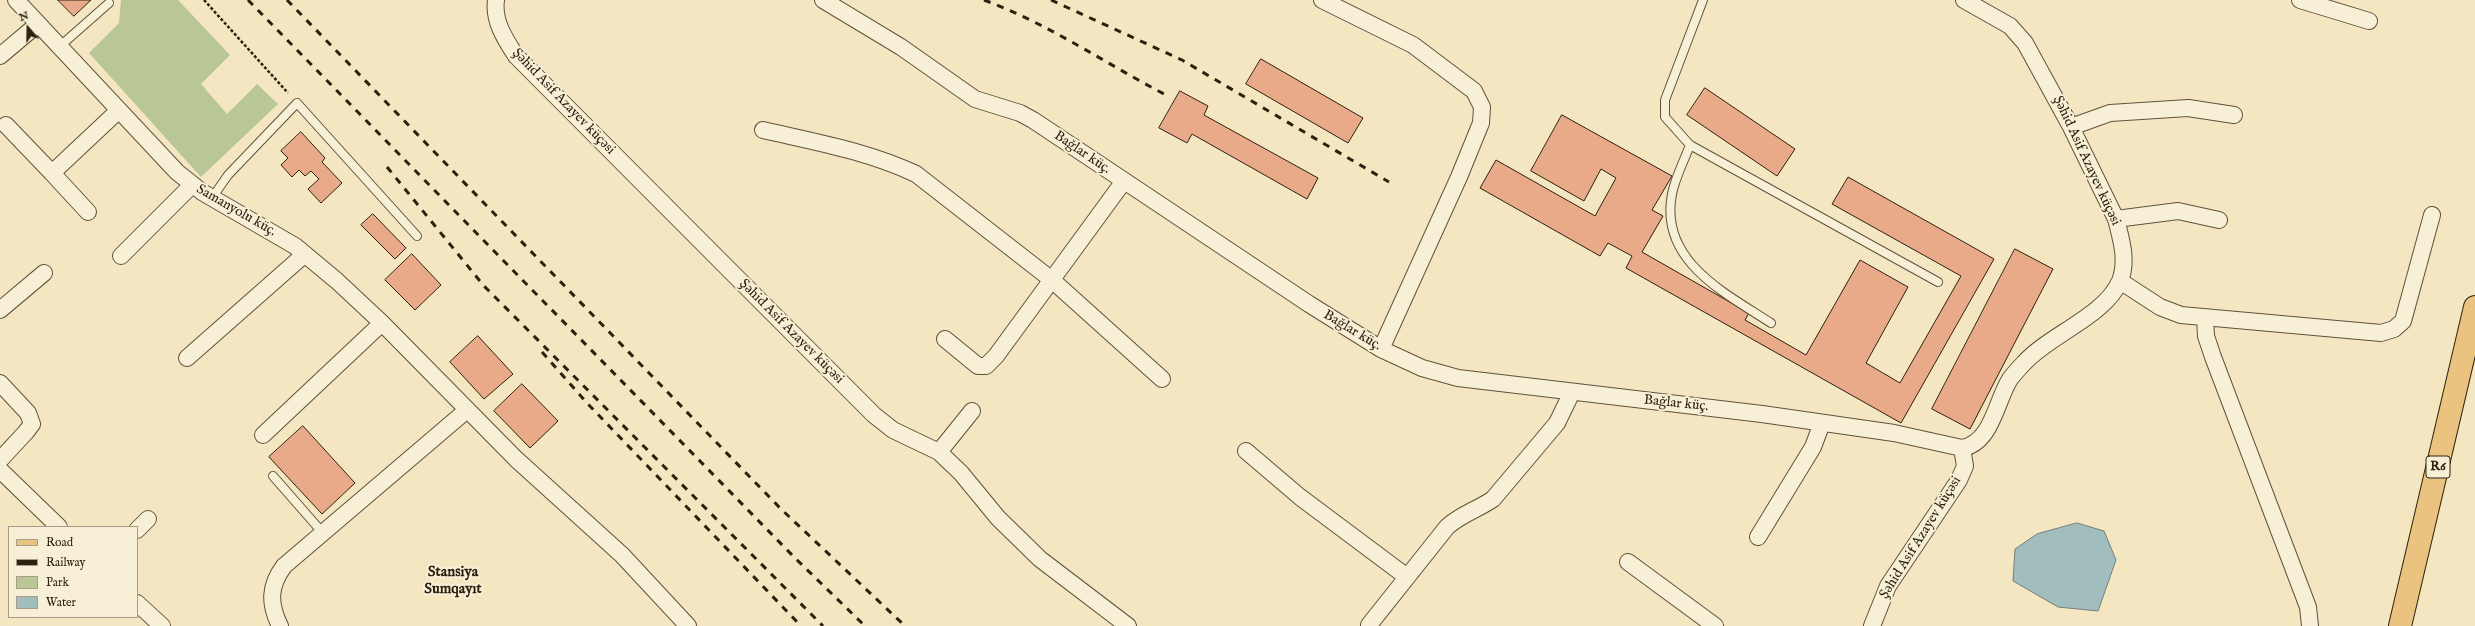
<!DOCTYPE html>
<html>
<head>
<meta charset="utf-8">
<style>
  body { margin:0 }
  #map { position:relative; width:2475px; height:626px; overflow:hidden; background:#f5e6c2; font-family:"IM FELL English",serif }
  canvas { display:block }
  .legend { position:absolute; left:8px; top:526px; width:130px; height:92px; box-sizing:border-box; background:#f8efd7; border:1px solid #a79c87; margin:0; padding:5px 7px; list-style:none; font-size:12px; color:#2d200f }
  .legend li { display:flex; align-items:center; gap:8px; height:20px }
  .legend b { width:20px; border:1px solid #a79c87 }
  .north { position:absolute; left:8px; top:8px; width:40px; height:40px; -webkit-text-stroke:3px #f8efd7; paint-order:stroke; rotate:340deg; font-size:11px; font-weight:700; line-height:16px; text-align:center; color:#2d200f }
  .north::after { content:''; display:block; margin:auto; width:14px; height:18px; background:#2d200f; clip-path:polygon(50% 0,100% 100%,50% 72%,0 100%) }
</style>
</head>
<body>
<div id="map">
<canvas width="2475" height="626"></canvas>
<ul class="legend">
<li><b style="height:5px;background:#eac381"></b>Road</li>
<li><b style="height:5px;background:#2d200f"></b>Railway</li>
<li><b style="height:11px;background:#b9c695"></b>Park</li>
<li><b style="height:11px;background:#a2bdbe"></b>Water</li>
</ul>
<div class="north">N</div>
</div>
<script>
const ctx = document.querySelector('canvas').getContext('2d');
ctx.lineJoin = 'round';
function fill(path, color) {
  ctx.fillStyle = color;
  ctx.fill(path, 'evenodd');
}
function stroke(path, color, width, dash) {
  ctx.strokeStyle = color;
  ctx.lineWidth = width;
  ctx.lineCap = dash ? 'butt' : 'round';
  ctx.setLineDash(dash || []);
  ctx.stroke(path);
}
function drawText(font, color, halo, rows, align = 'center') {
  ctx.font = font + ' "IM FELL English",serif';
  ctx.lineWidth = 4;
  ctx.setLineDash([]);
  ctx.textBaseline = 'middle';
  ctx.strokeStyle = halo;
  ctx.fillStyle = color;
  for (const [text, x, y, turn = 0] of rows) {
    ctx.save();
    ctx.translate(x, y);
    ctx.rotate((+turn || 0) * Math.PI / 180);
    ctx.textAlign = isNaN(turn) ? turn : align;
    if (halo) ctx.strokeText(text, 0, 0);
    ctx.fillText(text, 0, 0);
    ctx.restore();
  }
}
const green = new Path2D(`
  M121 0H178L230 55 201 84 227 114 257 84 278 104 201 177 89 53 119 23Z`);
const water = new Path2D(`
  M2077 523 2104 531 2116 560 2098 611 2058 607 2013 581 2015 549 2037 534Z`);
const building = new Path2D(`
  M58 0H91L74 16Z
  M1261 59 1363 118 1348 143 1246 84Z
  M1705 88 1795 149 1777 176 1687 115Z
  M1180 91 1208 106 1204 115 1318 178 1307 199 1192 134 1187 143 1159 128Z
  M1562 115 1672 176 1652 210 1663 216 1642 252 1749 313 1745 320 1806 355 1860 260 1908 287 1866 363 1900 383 1961 276 1832 204 1848 177 1994 259 1901 423 1626 268 1632 256 1608 243 1600 256 1480 188 1496 160 1595 216 1616 178 1601 169 1584 201 1531 171Z
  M301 132 325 158 322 162 342 183 321 203 308 189 319 179 311 171 305 176 299 170 292 177 281 165 288 158 281 151Z
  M373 214 406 248 395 259 361 225Z
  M2015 249 2053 269 1970 429 1932 409Z
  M412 254 441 285 415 310 385 280Z
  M478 336 513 374 484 399 450 362Z
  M522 384 558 421 530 448 494 411Z
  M303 426 355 483 322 514 269 457Z`);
const path = new Path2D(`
  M204 0 288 93`);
const lane = new Path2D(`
  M1703 0 1665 100V117L1690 145C1684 161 1675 178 1672 194 1659 261 1725 293 1771 323
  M59 47 109 3
  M1690 145 1938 282
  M212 198 228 175 297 103 417 236
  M273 476 322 532`);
const street = new Path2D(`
  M16 0 177 172 202 192 295 246 337 281 382 323 516 459 622 555 688 626
  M496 0C493 21 505 39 516 56L874 415 893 430 939 452 961 473 998 518 1040 559 1128 626
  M823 0 901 47 975 99 1020 113 1033 120 1309 304 1381 349 1422 368 1458 378 1762 414 1894 433 1962 448C1992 443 1996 401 2010 379 2014 374 2019 368 2024 363 2049 335 2105 316 2120 281 2128 260 2121 239 2116 219L2071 127 2025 43 2010 26 1964 0
  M1322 0 1413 45 1474 91 1482 107 1481 123 1459 177 1381 349
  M2300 0 2369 21
  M0 56 38 24
  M6 125 52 173 118 111
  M2071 127 2110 113 2188 108 2234 115
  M763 130C815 142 867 151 916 174L1052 280 1162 379
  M52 173 88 212
  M2116 219 2178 211 2219 220
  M121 256 192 185
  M2120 281 2160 307 2181 315 2381 333 2394 329 2403 321 2432 215
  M0 310 44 273
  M2205 318 2206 336 2213 357 2308 607 2310 626
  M945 339 978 366H986L996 356 1124 181
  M187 358 305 254
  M0 383 28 413 32 424 26 432 0 460
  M263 435 382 323
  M1246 451 1300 497 1407 577
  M939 452 972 411
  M0 470 59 527
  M137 530 148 519
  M1758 537 1813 447 1822 423
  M1628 562 1715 626
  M137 603 162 626
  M1369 625 1447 527C1461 514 1477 510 1493 499L1557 423 1572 392
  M280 626C269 604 269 586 284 566L467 410
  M1872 626 1888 586 1959 480 1965 466 1962 448`);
const primary = new Path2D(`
  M2400 626 2475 307`);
const rail = new Path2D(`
  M248 0 795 558 865 626
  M287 0 781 509 905 626
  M984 0C1049 24 1106 64 1168 96
  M1051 0 1182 60 1389 182
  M387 167 484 286 823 626
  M542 352 587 403 801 626`);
const shields = [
  [2438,467,24]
];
const shieldNames = [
  ["R6",2438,467]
];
const streetNames = [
  ["Şəhid Asif Azayev küçəsi",563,102,46],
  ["Bağlar küç.",1082,153,34],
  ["Şəhid Asif Azayev küçəsi",2086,161,65],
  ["Samanyolu küç.",236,211,30],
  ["Bağlar küç.",1352,331,31],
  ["Şəhid Asif Azayev küçəsi",791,332,45],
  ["Bağlar küç.",1676,404,6],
  ["Şəhid Asif Azayev küçəsi",1921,538,-58]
];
const neighbourhoodNames = [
  ["Stansiya",453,573],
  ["Sumqayıt",453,590]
];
fill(green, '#b9c695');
fill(water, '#a2bdbe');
stroke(water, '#737e78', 1);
fill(building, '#e9aa8a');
stroke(building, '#2d200f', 1);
stroke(lane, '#5f523c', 10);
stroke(street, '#5f523c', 18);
stroke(primary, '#2d200f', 24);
stroke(path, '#2d200f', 2.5, [3, 2]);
stroke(lane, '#f8efd7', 8);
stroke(street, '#f8efd7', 16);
stroke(primary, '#eac381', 22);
stroke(rail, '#2d200f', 3, [7, 7]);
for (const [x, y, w] of shields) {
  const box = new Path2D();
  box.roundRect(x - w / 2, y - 11, w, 22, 3);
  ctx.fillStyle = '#f8efd7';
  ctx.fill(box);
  stroke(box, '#2d200f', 1);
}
drawText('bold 13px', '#2d200f', null, shieldNames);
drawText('14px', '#2d200f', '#f8efd7', streetNames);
drawText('bold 15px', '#2d200f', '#f8efd7', neighbourhoodNames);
</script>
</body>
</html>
